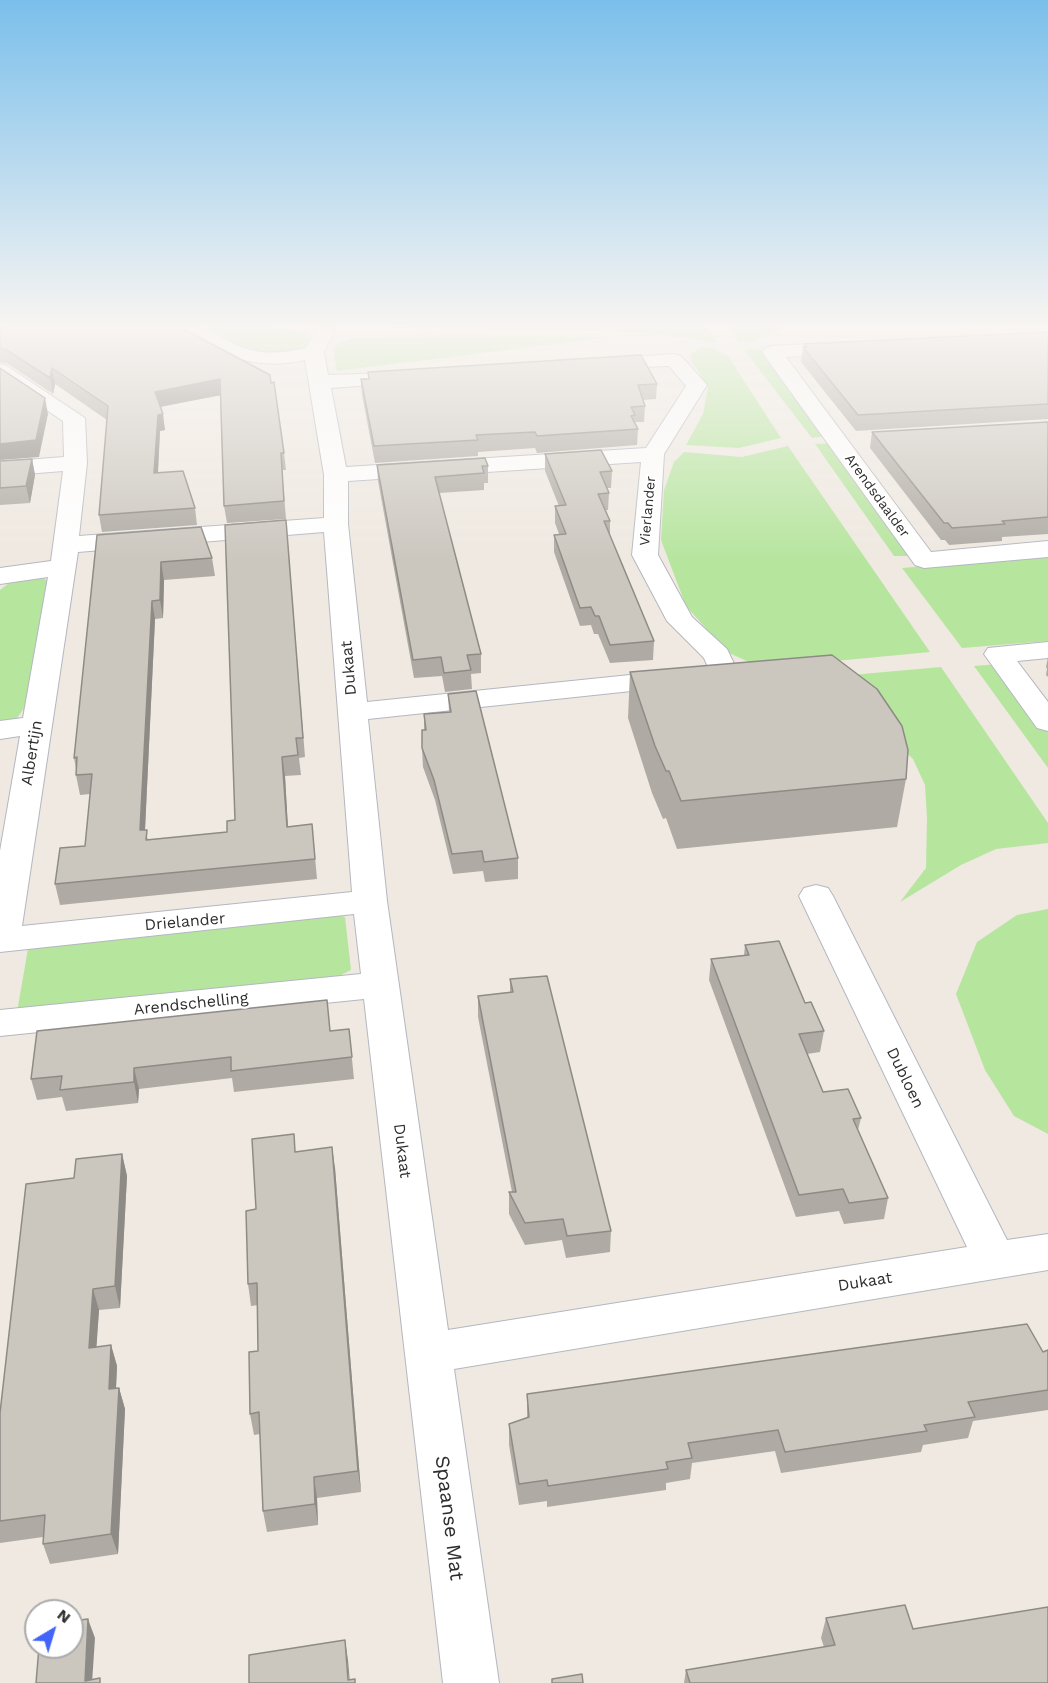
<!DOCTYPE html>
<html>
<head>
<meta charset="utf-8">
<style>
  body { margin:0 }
  #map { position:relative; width:1048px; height:1683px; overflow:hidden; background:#efe9e1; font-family:"Work Sans",sans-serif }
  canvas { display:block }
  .north { position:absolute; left:24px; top:1599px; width:60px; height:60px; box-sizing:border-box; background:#fff; border:2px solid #ababab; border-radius:50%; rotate:38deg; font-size:16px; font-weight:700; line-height:24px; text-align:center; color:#2e2e2e }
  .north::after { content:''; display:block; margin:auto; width:21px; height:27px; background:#4264fb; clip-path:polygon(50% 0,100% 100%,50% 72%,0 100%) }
</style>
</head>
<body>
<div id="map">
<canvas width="1048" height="1683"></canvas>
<div class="north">N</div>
</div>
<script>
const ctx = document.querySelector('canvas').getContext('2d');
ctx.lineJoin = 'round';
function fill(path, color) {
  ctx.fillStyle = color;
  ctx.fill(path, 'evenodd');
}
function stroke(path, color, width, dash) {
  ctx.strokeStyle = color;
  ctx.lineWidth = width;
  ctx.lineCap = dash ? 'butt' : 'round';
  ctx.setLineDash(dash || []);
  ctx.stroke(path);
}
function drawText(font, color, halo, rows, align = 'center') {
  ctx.font = font + ' "Work Sans",sans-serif';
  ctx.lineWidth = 4.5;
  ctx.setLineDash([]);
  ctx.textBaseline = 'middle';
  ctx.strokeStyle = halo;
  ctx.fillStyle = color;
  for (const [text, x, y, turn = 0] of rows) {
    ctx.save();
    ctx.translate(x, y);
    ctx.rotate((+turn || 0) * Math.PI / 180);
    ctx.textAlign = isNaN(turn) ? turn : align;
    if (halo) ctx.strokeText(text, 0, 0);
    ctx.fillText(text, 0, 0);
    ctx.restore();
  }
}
const green = new Path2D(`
  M206 327H271L306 333 309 338V348C267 363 241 345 206 327Z
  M351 327H706L717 343 649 332Z
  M730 327H783L752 342H738Z
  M454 335 611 337 337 371 333 348 348 339Z
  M703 347 712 348 728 356 781 438 739 448 686 445 703 414 708 387 691 360 690 354Z
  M755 348 765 351 826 436 812 438 744 350Z
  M835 443 920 556H894L815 444Z
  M788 446 930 652 762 668 727 652 686 606 661 540 664 490 674 462 684 452 742 457Z
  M1048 556V641L962 648 902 568Z
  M31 576 42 577 49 582 28 703 17 718 0 722V590L9 583Z
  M999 664 1048 729V768L974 666Z
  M941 667 1048 823V843L996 849 961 865 900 902 926 868 927 818 925 785 913 759 896 743 795 680Z
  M1048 909V1134L1014 1116 985 1070 956 994 977 942 1017 915Z
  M331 913 345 917 351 970 335 978 17 1012 29 943Z`);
const minor = new Path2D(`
  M176 327C208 323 222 342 251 350 269 355 288 352 306 348L318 327H336L324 352 328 375 419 372 422 376 419 380 412 382 331 388 346 467 646 448 686 386 669 366 594 369 591 365 594 361 601 359 674 354 681 356 707 385 664 454 658 555 692 617 727 649 739 674 735 680 368 719 387 901 448 1330 967 1247 799 896 804 888 816 885 828 888 833 896 1007 1240 1048 1234V1270L454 1369 499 1683H443L364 999 0 1036V1010L361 974 354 914 0 952V851L20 736 0 739V721L23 718 48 577 0 584V568L51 561 63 471 0 476V462L64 457 63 421 0 379V364L7 366 85 418 87 463 79 536 324 518V475L305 360C266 369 235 361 200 342 192 338 182 334 176 327ZM641 462 632 555 667 621 704 658 708 667 367 702 348 524V481ZM324 532 352 892 22 926 78 552Z
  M846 342 853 344 856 348 853 352 786 357 931 552 1048 541V557L924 568 915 565 762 352 765 348 772 346Z
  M1048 642V658L1017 661 1048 702V731L1037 728 984 654 988 648Z`);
const wall = new Path2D(`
  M0 327 271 383 284 453 286 470H282L286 519 227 523 224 506 220 395 161 407 165 430 160 431 158 473 195 508 197 525 102 532 99 515 107 420 55 384 53 394 8 364 0 362Z
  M1048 332V419L856 431 801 362 803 347H804V344Z
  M368 372 657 384 656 399 643 400 645 406 644 422H635L638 429 637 445 537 453 535 448 478 452V456L375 463 362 395 361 379H368Z
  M1048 422V534L1002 537V541L949 545 945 540H941L870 448 872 432Z
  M545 454 612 471 611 488H607L609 493 608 510H606L610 521V535L654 641 653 660 610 663 598 634H594L591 625 580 626 554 552V535L559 534 555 523V506H559L545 471Z
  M32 459 35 475 30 503 0 505V461Z
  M377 465 488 466V483H484V490L439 493 481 654V673L471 674 472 689 445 692 442 676 414 678 378 481Z
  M286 520 305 757 299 758 301 775 285 776 288 827 312 824 317 879 60 905 55 884 85 846 90 794 80 795 76 775V769L74 758 97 535 212 558 215 576 164 580 163 618 155 619 145 830 148 840 227 832 235 820Z
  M1048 657V677L1046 675 1047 669 1046 667Z
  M630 672 906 779 897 827 677 849 666 818 663 819 652 793 628 718Z
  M448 694 518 858V879L485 882 483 871 453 874 435 800 423 767 422 748 424 730V714L449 712Z
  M745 945 805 1003 824 1031 820 1052 807 1054 823 1092 861 1118 858 1130 888 1198 884 1219 844 1224 839 1211 796 1217 709 980 711 959 744 955Z
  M510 979 611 1231 610 1252 566 1258 562 1240 525 1245 509 1214V1192H512L478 1017V996L510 992Z
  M349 1029 354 1079 234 1092 232 1078 139 1089 138 1103 66 1111 62 1097 37 1100 31 1079 330 1031Z
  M297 1152 335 1168 361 1492 317 1498 318 1525 267 1532 263 1511 260 1434 254 1435 250 1414 258 1351V1305L251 1306 248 1284 256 1209Z
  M122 1154 127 1176 120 1308 99 1310 96 1347 111 1345 117 1366 116 1388H119L125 1409 118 1554 50 1564 43 1544V1537L0 1543V1413L74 1178Z
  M1048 1350V1410L973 1421 968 1438 923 1445 921 1452 781 1473 775 1451 692 1463 690 1479 666 1483V1490L547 1507V1501L519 1505 509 1445V1424L527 1418V1394L1043 1352Z
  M826 1618 913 1629 1048 1683H684L686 1670 824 1647 821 1638Z`);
const shadedWall = new Path2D(`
  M52 368 55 384 53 394 50 378Z
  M220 379 222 395 158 407 155 392Z
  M45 398 48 414 39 457 0 460V444Z
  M163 414 165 430 160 431 157 490 154 473 158 415Z
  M32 459 35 475 30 503 26 486Z
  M161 562 164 580 163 618 160 600Z
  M152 601 155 619 144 850 140 830Z
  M282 757 285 776 289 847 287 827Z
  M134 1068 139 1089 138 1103 134 1082Z
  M332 1147 335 1168 361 1492 358 1471Z
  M122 1154 127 1176 120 1308 115 1286Z
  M93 1289 99 1310 95 1369 89 1348Z
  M111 1345 117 1366 115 1410 109 1389Z
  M119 1388 125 1409 118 1554 111 1534Z
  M314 1477 317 1498 318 1525 315 1504Z
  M88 1619 95 1638 92 1683 85 1681Z
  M345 1640 348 1660 350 1683H349Z`);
const building = new Path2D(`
  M0 327H180L270 375 271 383 274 382 284 453H281L284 501 224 506 220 379 155 392 163 414 158 415 154 473 183 471 195 508 99 515 108 406 52 368 50 378 5 349 0 348Z
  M1048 332V404L858 415 803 347H807L804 344Z
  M641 355 657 384 638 385 645 406 631 407 635 415 631 416 638 429 537 436 535 432 476 435 478 440 374 446 361 379H369L368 372Z
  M0 368 45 398 36 440 0 444Z
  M1048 422V517L1002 521 1005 524 952 528 948 523H944L872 432Z
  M601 450 612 471 600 472 609 493 598 494 610 521H604L654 641 610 645 599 616H595L591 607 580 608 554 535 566 534 555 506 566 505 545 454Z
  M485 458 488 466H482L484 473 435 477 481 654 467 655 471 670 444 673 441 657 413 660 377 465Z
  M32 459 26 486 0 488V461Z
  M286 520 303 738H296L298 755 282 757 287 827 312 824 315 859 55 884 60 848 85 846 92 774 76 775 77 757 74 758 97 535 201 527 212 558 161 562 160 600 152 601 140 830H147L146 840 227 832V821L235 820 225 525Z
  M832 655 877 689 902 726 908 750 906 779 681 801 669 771H666L655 746 630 672Z
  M476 691 518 858 484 862 482 851 452 854 434 780 422 748V730H426L424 714 451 712 448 694Z
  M779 941 805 1003 811 1002 824 1031 799 1034 823 1092 848 1089 861 1118 853 1119 888 1198 849 1203 843 1189 799 1195 711 959 749 955 745 945Z
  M547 976 611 1231 567 1236 563 1219 525 1223 509 1192H516L478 996 513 992 510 979Z
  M327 1000 330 1031 349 1029 352 1057 231 1071V1057L134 1068V1082L60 1090 62 1076 31 1079 37 1031Z
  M294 1134 295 1152 332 1147 358 1471 314 1477 315 1504 263 1511 259 1412 250 1414 249 1352 258 1351 257 1283 248 1284 246 1211 256 1209 252 1139Z
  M122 1154 115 1286 93 1289 89 1348 111 1345 109 1389 119 1388 111 1534 43 1544 45 1515 0 1521V1413L26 1184 74 1178 76 1159Z
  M1027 1324 1043 1352 1048 1350V1390L968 1402 975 1417 924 1425 927 1431 785 1452 778 1430 688 1443 692 1458 666 1462 668 1469 548 1486 547 1480 519 1484 509 1424 529 1417 527 1394Z
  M905 1605 913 1629 1048 1607V1683H690L686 1670 835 1645 826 1618Z
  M88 1619 85 1681 100 1678V1683H36L39 1647H72V1621Z
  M345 1640 348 1680 355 1679V1683H249V1655Z
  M582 1674 583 1683H552V1679Z`);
const farStreetnames = [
  ["Arendsdaalder",877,496,54],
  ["Vierlander",648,511,-85]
];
const streetNames = [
  ["Dukaat",349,668,-95],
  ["Albertijn",32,753,-81],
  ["Drielander",185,922,-5],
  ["Arendschelling",191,1004,-6],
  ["Dubloen",905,1078,64],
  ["Dukaat",402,1151,83],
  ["Dukaat",865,1282,-9]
];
const nearStreetnames = [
  ["Spaanse Mat",449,1518,83]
];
fill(green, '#b6e59e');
stroke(minor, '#b4b7c1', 2);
fill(minor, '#fff');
fill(wall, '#afaba4');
fill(shadedWall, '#8e8b86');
fill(building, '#cbc7bf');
stroke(building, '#8e8b86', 1.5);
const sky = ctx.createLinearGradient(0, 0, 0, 562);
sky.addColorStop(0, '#7abfeb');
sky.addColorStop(0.58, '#f8f5f2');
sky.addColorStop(1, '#f8f5f200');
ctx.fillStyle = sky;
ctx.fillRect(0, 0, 1048, 562);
drawText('14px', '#2e2e2e', '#fff', farStreetnames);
drawText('16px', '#2e2e2e', '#fff', streetNames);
drawText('20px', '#2e2e2e', '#fff', nearStreetnames);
</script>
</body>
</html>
